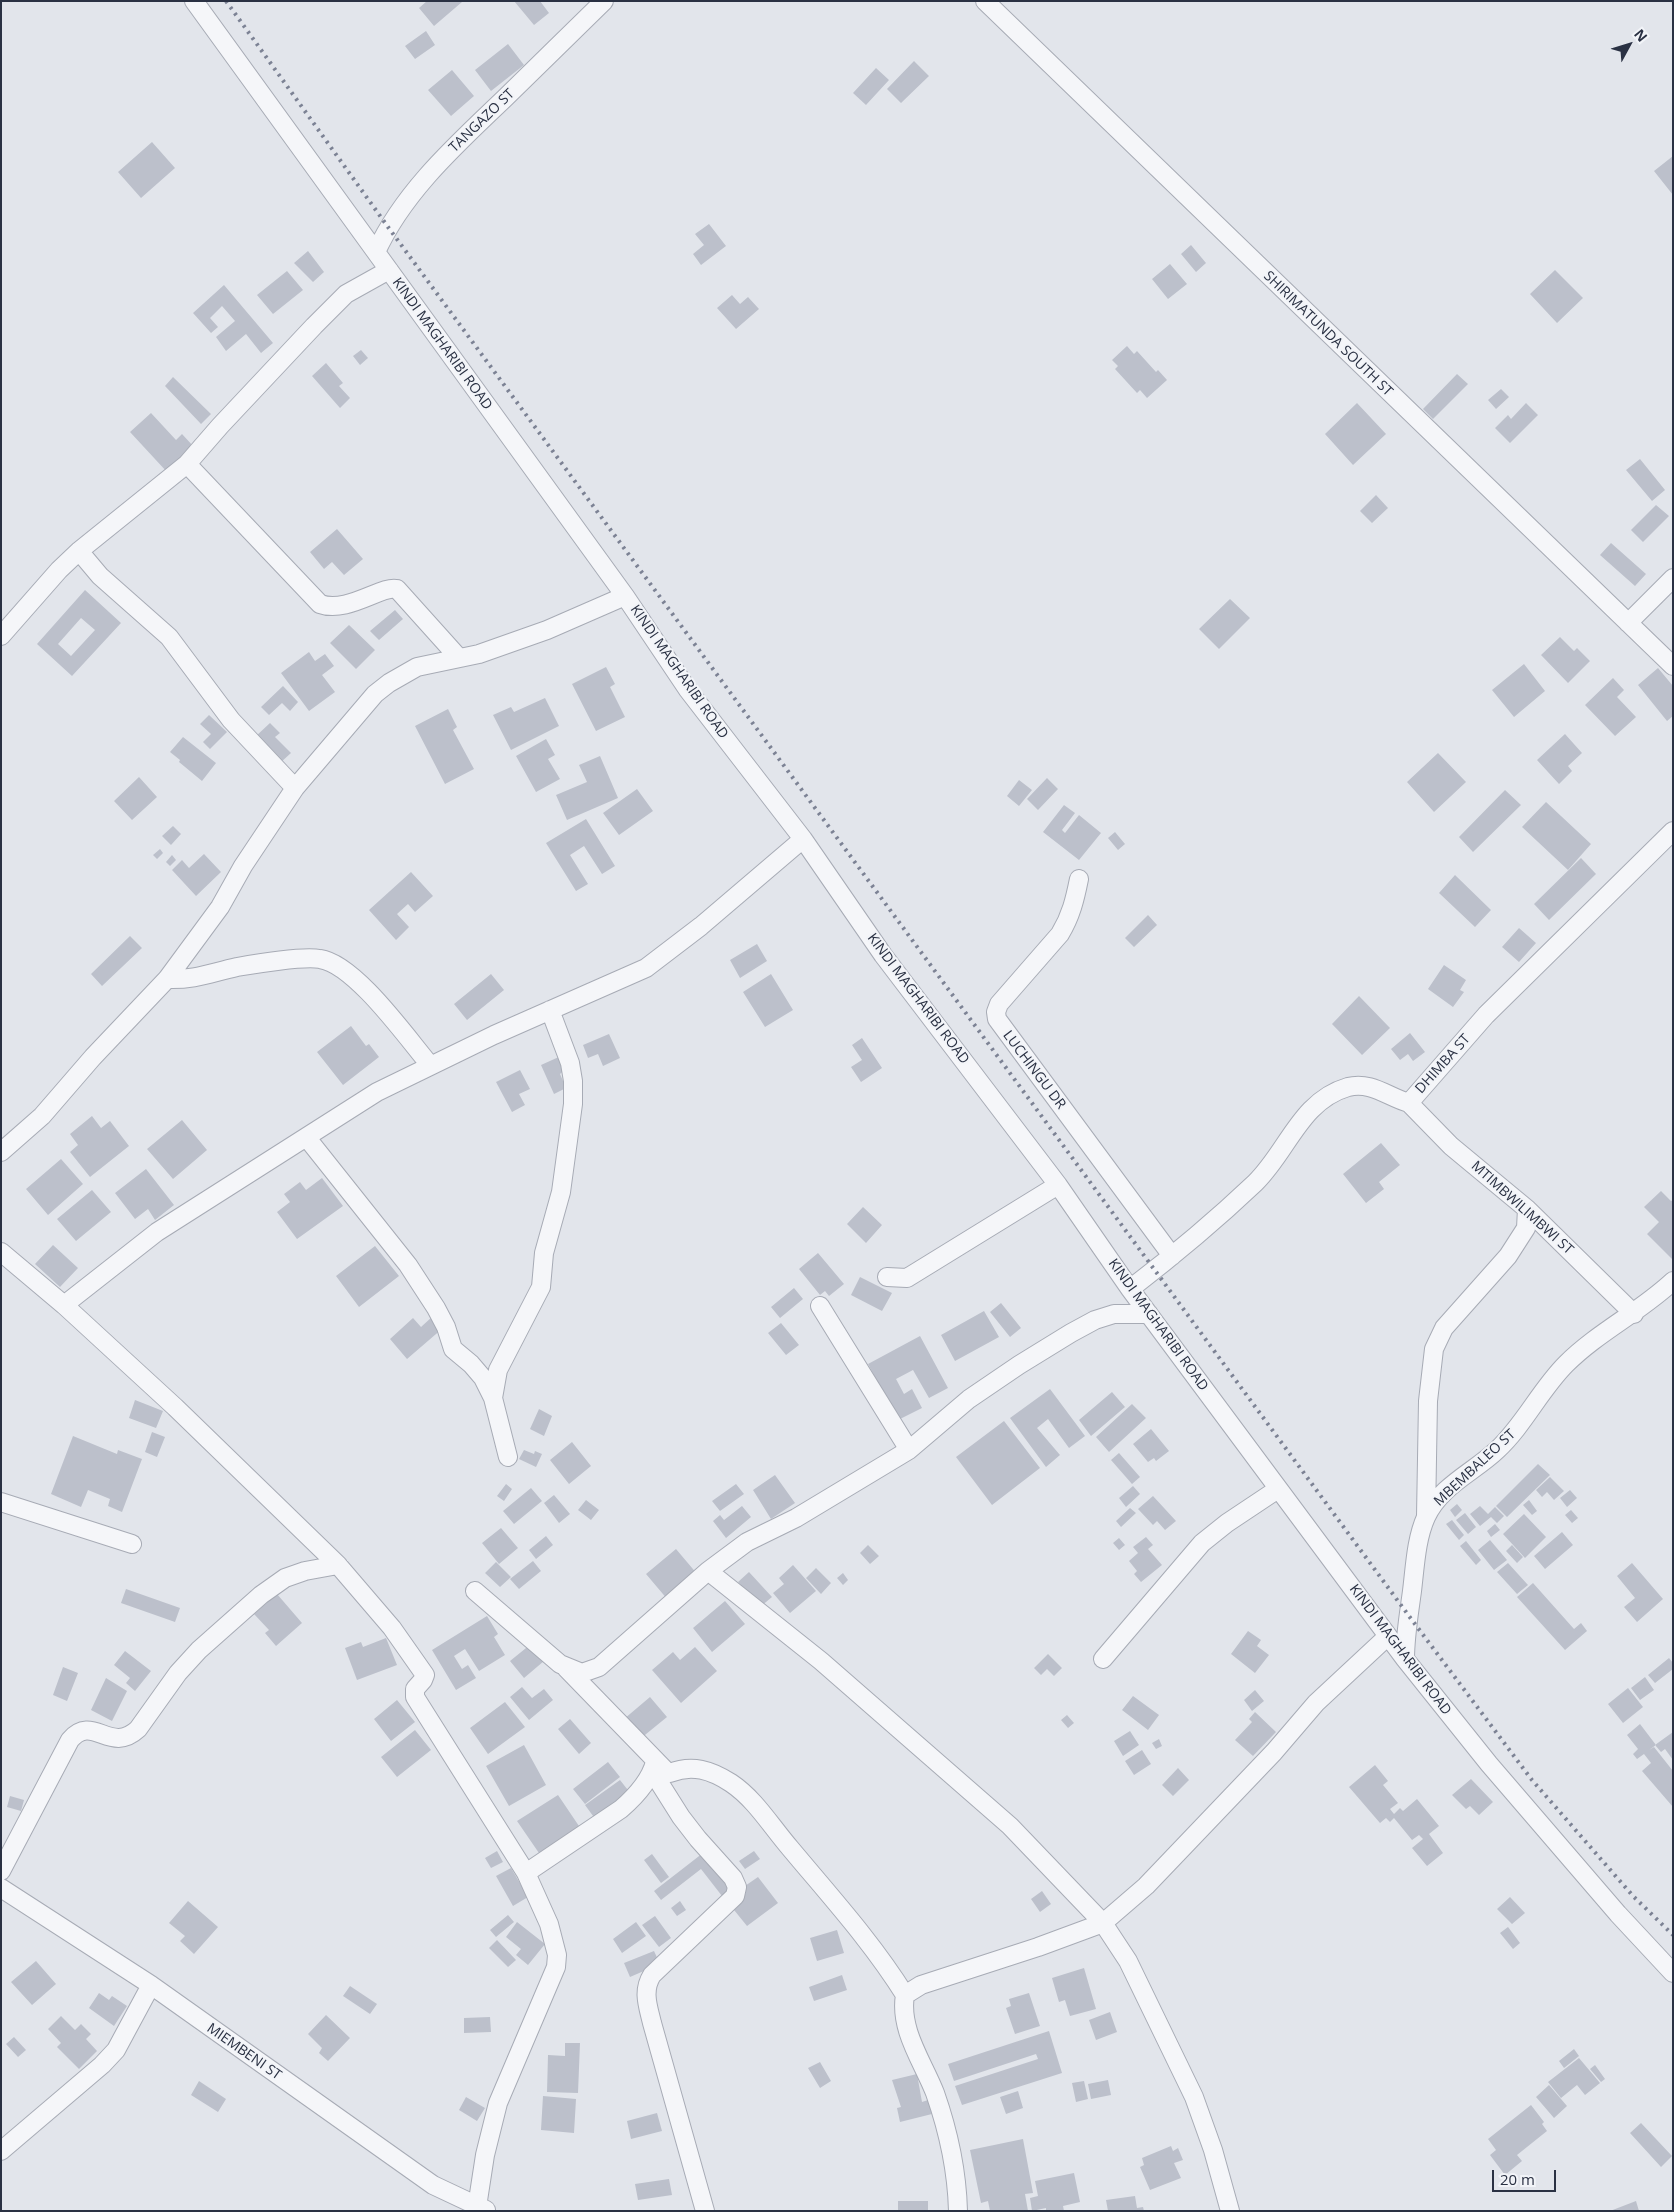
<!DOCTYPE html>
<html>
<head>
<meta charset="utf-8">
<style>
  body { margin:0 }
  #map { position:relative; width:1674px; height:2212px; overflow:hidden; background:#e2e5eb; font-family:"Open Sans",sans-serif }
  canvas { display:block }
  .frame { position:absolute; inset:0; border:2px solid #2a3143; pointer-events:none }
  .north { position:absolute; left:1604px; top:20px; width:50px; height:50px; -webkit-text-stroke:4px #f2f4f8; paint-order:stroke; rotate:51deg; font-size:14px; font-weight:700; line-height:20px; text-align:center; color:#2a3143 }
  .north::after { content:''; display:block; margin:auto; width:18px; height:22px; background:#2a3143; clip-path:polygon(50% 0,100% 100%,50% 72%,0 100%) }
  .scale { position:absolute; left:1492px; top:2170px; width:64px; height:22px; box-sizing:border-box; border:2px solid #2a3143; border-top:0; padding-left:6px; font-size:15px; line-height:18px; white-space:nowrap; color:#2a3143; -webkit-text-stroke:4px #f2f4f8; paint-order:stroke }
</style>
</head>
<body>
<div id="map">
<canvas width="1674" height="2212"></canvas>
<div class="frame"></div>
<div class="north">N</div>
<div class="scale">20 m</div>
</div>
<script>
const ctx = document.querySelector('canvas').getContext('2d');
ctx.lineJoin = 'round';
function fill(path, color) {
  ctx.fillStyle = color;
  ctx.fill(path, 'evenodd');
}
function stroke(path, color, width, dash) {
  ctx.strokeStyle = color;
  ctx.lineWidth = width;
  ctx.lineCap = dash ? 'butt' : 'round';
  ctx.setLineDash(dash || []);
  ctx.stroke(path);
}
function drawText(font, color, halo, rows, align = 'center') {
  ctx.font = font + ' "Open Sans",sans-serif';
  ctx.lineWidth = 4;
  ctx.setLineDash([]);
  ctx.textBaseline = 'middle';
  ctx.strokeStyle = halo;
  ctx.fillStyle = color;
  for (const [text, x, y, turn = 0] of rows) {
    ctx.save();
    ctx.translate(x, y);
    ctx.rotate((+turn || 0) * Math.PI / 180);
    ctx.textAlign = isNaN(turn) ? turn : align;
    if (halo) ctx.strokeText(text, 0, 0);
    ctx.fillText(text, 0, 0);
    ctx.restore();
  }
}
const building = new Path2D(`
  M427 1H461L462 2 434 26 419 8Z
  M514 1H540L549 13 534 25Z
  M426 31 435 45 415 59 405 46Z
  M508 44 524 65 491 91 475 70Z
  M914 61 929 76 901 103 887 89Z
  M876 68 889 80 866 105 853 93Z
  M452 70 474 96 451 116 428 90Z
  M152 142 175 168 141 198 118 172Z
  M1673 156V195L1654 171Z
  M709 224 726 246 701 265 693 254 704 245 695 234Z
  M1191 245 1206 263 1196 272 1181 254Z
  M308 251 324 272 313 282 294 263Z
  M1170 264 1187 284 1168 299 1152 279Z
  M1555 270 1583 298 1557 323 1530 294Z
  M287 271 303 290 273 314 257 295Z
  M224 285 273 343 261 353 246 334 226 351 216 337 235 321 222 306 210 318 218 327 211 333 193 313Z
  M732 295 740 304 748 297 759 309 736 329 717 308Z
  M1127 346 1134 354 1137 351 1156 372 1158 370 1167 380 1147 398 1140 390 1137 393 1115 369 1118 366 1112 360Z
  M361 350 368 358 360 365 353 356Z
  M326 363 343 383 339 386 350 398 340 408 312 376Z
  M1457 374 1468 384 1433 419 1423 409Z
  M173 377 211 414 201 424 165 386Z
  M1501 389 1509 397 1496 409 1488 400Z
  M1357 403 1386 434 1353 465 1325 434Z
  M1526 403 1538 415 1510 443 1495 428 1508 415 1511 419Z
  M151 413 176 440 182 434 194 447 167 472 130 432Z
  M1640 459 1665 490 1652 501 1626 470Z
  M1376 495 1388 508 1372 523 1360 511Z
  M1656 505 1669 516 1643 542 1631 530Z
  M337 529 363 559 344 575 332 562 324 569 310 552Z
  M1611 543 1646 574 1635 586 1600 555Z
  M85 590 121 623 72 676 37 644ZM81 618 95 630 71 656 58 644Z
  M1230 599 1250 618 1219 649 1199 629Z
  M395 610 403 619 379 640 370 631Z
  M349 625 375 650 356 669 330 643Z
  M1560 637 1574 651 1577 648 1590 661 1568 683 1541 655Z
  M309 652 315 661 325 654 334 666 322 675 335 692 309 711 281 673Z
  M1524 664 1545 691 1514 717 1492 690Z
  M606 667 615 684 610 687 625 717 596 731 572 684Z
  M1658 668 1673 686V716L1667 721 1638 685Z
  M1613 678 1624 690 1617 697 1636 717 1615 736 1585 705Z
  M283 686 298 702 290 711 282 703 269 715 261 707Z
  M545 698 559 726 511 750 493 715 511 707 514 712Z
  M448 709 457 727 453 730 474 769 445 784 415 726Z
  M209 715 227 732 210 749 203 742 211 734 200 724Z
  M270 723 280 733 275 737 291 753 280 763 255 737Z
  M1565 734 1582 753 1568 766 1572 771 1559 784 1537 760Z
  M183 737 216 763 202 781 179 762 180 760 170 752Z
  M546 739 555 755 548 759 560 779 536 792 516 756Z
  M1438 753 1466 782 1434 812 1407 782Z
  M600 756 618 798 567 820 556 795 587 782 579 765Z
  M139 777 157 797 132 820 114 801Z
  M1047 778 1058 789 1038 810 1027 799Z
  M1019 780 1032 790 1019 806 1007 796Z
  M637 789 653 811 619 835 603 813Z
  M1505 790 1521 805 1473 852 1459 837Z
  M1546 802 1591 844 1568 870 1522 827Z
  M1064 805 1075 813 1062 830 1065 833 1079 815 1101 833 1079 860 1043 832Z
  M586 819 615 866 602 874 584 846 570 855 588 884 576 891 546 843Z
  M173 826 181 834 171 845 162 836Z
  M1115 832 1125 844 1118 850 1108 838Z
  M160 849 163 853 157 859 153 855Z
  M204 854 221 872 196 896 172 870 182 860 189 868Z
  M172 855 176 860 170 866 166 862Z
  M1581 858 1596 874 1549 920 1534 904Z
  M411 872 433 896 415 912 408 904 397 914 409 927 396 940 369 910Z
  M1455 875 1491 910 1475 927 1439 893Z
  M1148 915 1157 925 1134 947 1125 938Z
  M1519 928 1536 943 1519 962 1502 947Z
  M130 936 142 948 102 986 91 974Z
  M757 944 767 961 740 978 730 960Z
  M1444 965 1466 980 1460 990 1464 992 1453 1007 1428 989Z
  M491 974 504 990 467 1020 454 1004Z
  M771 974 793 1010 765 1027 743 992Z
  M1359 996 1390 1028 1362 1055 1332 1024Z
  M351 1026 366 1046 369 1044 379 1057 343 1085 317 1052Z
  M1410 1033 1425 1052 1413 1061 1408 1054 1400 1060 1391 1049Z
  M609 1034 620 1058 603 1066 598 1054 588 1058 583 1045Z
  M862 1038 882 1068 861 1082 851 1067 862 1060 852 1045Z
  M561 1056 567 1067 560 1074 566 1088 554 1094 541 1065Z
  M520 1070 530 1089 519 1094 525 1105 512 1112 496 1082Z
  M92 1116 101 1128 110 1121 129 1146 90 1177 70 1152 78 1145 70 1134Z
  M182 1120 207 1150 173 1179 147 1149Z
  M1381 1143 1400 1165 1379 1182 1384 1189 1366 1203 1343 1174Z
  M61 1159 83 1184 48 1215 26 1189Z
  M146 1169 174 1205 155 1220 148 1209 135 1219 115 1193Z
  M322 1178 343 1206 297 1239 277 1212 290 1202 284 1194 300 1182 306 1190Z
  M92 1190 111 1212 76 1241 57 1219Z
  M1661 1191 1671 1201 1673 1200V1260L1647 1234 1659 1222 1644 1207Z
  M863 1207 882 1225 866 1243 847 1224Z
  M53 1245 78 1268 60 1287 35 1264Z
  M375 1246 399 1276 359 1307 336 1276Z
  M818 1253 844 1284 829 1296 825 1291 820 1295 799 1269Z
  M860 1277 892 1293 882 1311 851 1295Z
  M794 1288 803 1299 780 1318 771 1307Z
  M1001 1303 1021 1328 1010 1337 990 1312Z
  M984 1311 999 1337 955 1361 941 1335Z
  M433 1316 443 1328 407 1359 390 1339 413 1318 421 1327Z
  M781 1323 799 1345 786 1355 768 1333Z
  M920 1336 948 1388 929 1398 913 1370 896 1379 904 1394 912 1389 922 1408 898 1420 868 1364Z
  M1050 1389 1085 1436 1069 1448 1048 1419 1037 1428 1060 1455 1046 1467 1010 1418Z
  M1112 1392 1125 1407 1091 1436 1079 1420Z
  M135 1400 163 1411 156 1428 129 1418Z
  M1132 1404 1146 1418 1109 1452 1096 1437Z
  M539 1409 552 1416 544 1436 530 1429Z
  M1004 1421 1040 1468 992 1505 956 1457Z
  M1151 1429 1169 1451 1156 1461 1154 1458 1148 1462 1133 1444Z
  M152 1432 165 1437 157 1457 145 1452Z
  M73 1436 117 1454 118 1450 142 1459 122 1512 108 1506 110 1499 88 1490 81 1507 51 1494Z
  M572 1442 591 1466 569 1484 550 1460Z
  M524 1450 534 1454 535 1451 542 1454 536 1467 519 1459Z
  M1119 1453 1140 1477 1132 1484 1111 1460Z
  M1538 1464 1550 1475 1507 1517 1496 1506Z
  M775 1475 795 1503 771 1519 753 1490Z
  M1550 1477 1564 1491 1554 1500 1547 1492 1542 1497 1536 1490Z
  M506 1484 512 1489 504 1501 497 1496Z
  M736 1484 744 1494 720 1511 712 1501Z
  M1133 1486 1140 1494 1126 1507 1119 1498Z
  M531 1488 542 1501 514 1524 503 1511Z
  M1570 1490 1577 1498 1567 1507 1560 1498Z
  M554 1495 570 1514 559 1523 544 1503Z
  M1153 1496 1176 1521 1165 1530 1157 1521 1153 1525 1138 1509Z
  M586 1500 599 1510 591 1520 578 1510Z
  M1529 1500 1537 1511 1532 1515 1523 1505Z
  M1457 1504 1462 1510 1455 1517 1450 1510Z
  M742 1506 751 1517 726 1538 713 1521 720 1515 724 1520Z
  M1480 1506 1488 1514 1495 1507 1504 1516 1497 1523 1491 1517 1480 1526 1470 1514Z
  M1130 1508 1136 1513 1121 1527 1116 1521Z
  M1571 1510 1578 1518 1572 1523 1565 1515Z
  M1465 1513 1476 1527 1468 1534 1456 1520Z
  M1524 1514 1546 1537 1525 1558 1503 1534Z
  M1452 1520 1464 1535 1459 1540 1446 1524Z
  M1495 1524 1500 1530 1491 1537 1487 1531Z
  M501 1528 518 1548 499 1564 482 1543Z
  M1562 1532 1573 1545 1545 1569 1534 1556Z
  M546 1536 553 1545 536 1559 529 1550Z
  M1146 1537 1153 1545 1148 1549 1162 1565 1141 1582 1134 1574 1137 1571 1129 1561 1138 1553 1133 1547Z
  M1119 1538 1125 1545 1119 1550 1113 1543Z
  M1490 1540 1507 1560 1494 1570 1478 1550Z
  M1466 1541 1481 1560 1476 1565 1460 1546Z
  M868 1545 879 1556 870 1564 860 1553Z
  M1512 1545 1523 1557 1517 1563 1506 1551Z
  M676 1549 698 1575 668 1600 646 1574Z
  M533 1561 541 1571 519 1589 510 1579Z
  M496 1562 511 1577 500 1587 485 1573Z
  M1508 1563 1528 1585 1517 1594 1497 1572Z
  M1632 1563 1663 1599 1637 1622 1624 1607 1635 1598 1617 1576Z
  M793 1565 816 1591 790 1613 773 1593 784 1584 779 1578Z
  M816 1568 831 1583 821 1594 806 1578Z
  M749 1572 772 1597 760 1607 738 1582Z
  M843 1573 848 1580 843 1585 837 1578Z
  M1533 1583 1574 1629 1581 1623 1587 1631 1565 1650 1517 1597Z
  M126 1589 180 1608 175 1622 121 1603Z
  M277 1594 302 1623 276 1646 265 1633 269 1630 254 1614Z
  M725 1601 745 1624 712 1652 693 1628Z
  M487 1616 498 1634 494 1637 505 1655 479 1671 465 1649 454 1656 462 1669 468 1665 476 1678 456 1690 432 1650Z
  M1248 1631 1261 1640 1257 1646 1269 1655 1255 1673 1231 1654Z
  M386 1638 397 1665 357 1680 345 1648 361 1642 363 1647Z
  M531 1644 544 1661 524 1678 510 1661Z
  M695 1647 717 1671 681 1703 652 1670 673 1652 680 1660Z
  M125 1651 151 1671 135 1691 126 1683 130 1678 114 1665Z
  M1048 1654 1062 1668 1054 1676 1047 1669 1041 1675 1034 1668Z
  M1669 1658 1673 1663V1669L1655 1683 1648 1675Z
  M63 1667 78 1673 67 1701 53 1695Z
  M1645 1677 1654 1690 1640 1700 1631 1688Z
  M106 1678 127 1691 112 1721 91 1710Z
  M522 1687 532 1698 544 1689 553 1700 529 1720 510 1697Z
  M1628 1688 1643 1707 1623 1723 1608 1704Z
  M1255 1690 1264 1701 1252 1711 1244 1700Z
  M1133 1696 1159 1715 1148 1730 1122 1710Z
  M650 1697 667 1717 640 1739 624 1719Z
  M397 1700 415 1722 391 1741 374 1719Z
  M505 1702 525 1727 488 1754 470 1728Z
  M1255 1712 1276 1732 1253 1756 1235 1740 1252 1722 1249 1719Z
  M1067 1715 1074 1723 1068 1728 1061 1720Z
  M570 1719 591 1743 579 1754 558 1729Z
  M1640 1724 1656 1745 1649 1750 1654 1747 1673 1771V1807L1642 1771 1651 1763 1644 1754 1637 1759 1633 1754 1638 1749 1627 1735Z
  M415 1730 431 1750 397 1777 381 1757Z
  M1130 1731 1139 1745 1123 1756 1114 1741Z
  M1673 1732V1760L1665 1749 1661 1752 1655 1745Z
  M1159 1739 1162 1746 1156 1749 1152 1743Z
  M524 1745 546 1785 509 1806 486 1766Z
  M1142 1750 1151 1764 1134 1775 1125 1761Z
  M608 1762 620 1777 585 1804 573 1789Z
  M1375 1765 1388 1781 1383 1785 1398 1803 1390 1809 1394 1814 1400 1808 1403 1811 1417 1799 1439 1826 1429 1834 1443 1853 1427 1866 1412 1848 1423 1839 1419 1835 1412 1840 1394 1818 1390 1822 1386 1818 1380 1823 1349 1787Z
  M1178 1768 1189 1780 1173 1796 1162 1785Z
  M1471 1779 1493 1802 1479 1815 1470 1806 1466 1809 1452 1795Z
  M620 1780 631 1794 596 1820 585 1805Z
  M558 1795 581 1829 541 1856 517 1821Z
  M10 1796 24 1800 21 1811 7 1807Z
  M497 1851 503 1862 491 1868 485 1858Z
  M754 1851 760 1859 745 1869 739 1861Z
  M703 1853 731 1889 722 1896 701 1869 661 1900 654 1891Z
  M652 1854 669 1877 661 1883 644 1860Z
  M511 1868 528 1897 513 1906 496 1876Z
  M758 1877 778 1903 747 1926 730 1905 746 1893 742 1888Z
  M1042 1891 1051 1904 1040 1912 1031 1899Z
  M1510 1897 1525 1913 1512 1924 1497 1909Z
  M188 1901 218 1927 194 1954 180 1941 185 1936 169 1923Z
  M680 1901 686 1910 677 1916 671 1908Z
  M508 1915 514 1922 496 1937 490 1930Z
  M655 1916 671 1938 659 1947 642 1925Z
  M517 1922 545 1944 528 1965 516 1955 521 1949 506 1937Z
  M636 1922 646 1936 622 1953 613 1939Z
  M1508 1927 1520 1943 1513 1949 1500 1933Z
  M837 1930 844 1953 817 1961 810 1938Z
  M497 1940 516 1960 508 1967 489 1948Z
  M654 1951 660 1964 630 1977 624 1963Z
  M36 1961 56 1984 32 2005 11 1982Z
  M1084 1968 1096 2009 1070 2016 1065 2000 1059 2002 1052 1978Z
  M842 1975 847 1990 814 2001 809 1987Z
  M350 1986 377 2004 370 2014 343 1996Z
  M99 1993 109 2000 112 1996 127 2006 114 2026 89 2008Z
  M1029 1993 1040 2026 1015 2034 1006 2008 1011 2006 1009 1999Z
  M1110 2012 1117 2032 1096 2040 1089 2020Z
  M326 2015 350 2038 328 2061 319 2053 322 2048 308 2034Z
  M61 2016 75 2030 81 2024 91 2034 86 2039 97 2051 79 2069 57 2047 61 2043 48 2029Z
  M490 2017 491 2032 464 2033V2018Z
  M1049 2031 1062 2073 962 2105 955 2086 1038 2059 1036 2054 954 2081 948 2064Z
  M14 2037 26 2050 18 2057 6 2044Z
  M565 2043H580L578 2093 547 2092 548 2055 565 2056Z
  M1574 2049 1579 2056 1564 2068 1559 2061Z
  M1579 2058 1600 2083 1585 2095 1577 2085 1561 2098 1548 2082Z
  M820 2062 831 2081 820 2088 808 2068Z
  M1595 2065 1605 2079 1601 2082 1590 2069Z
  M917 2074 922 2102 928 2100 932 2114 900 2122 897 2108 901 2107 892 2080Z
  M1108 2080 1111 2095 1091 2099 1088 2084Z
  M199 2081 226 2099 218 2112 191 2095Z
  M1084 2081 1088 2099 1076 2102 1072 2083Z
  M1549 2085 1567 2106 1554 2118 1536 2097Z
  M1018 2091 1023 2108 1006 2114 1000 2097Z
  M543 2096 576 2099 574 2133 541 2130Z
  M466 2097 485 2108 477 2121 459 2110Z
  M1531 2105 1544 2122 1542 2124 1547 2131 1517 2155 1522 2161 1505 2175 1490 2155 1496 2150 1488 2139Z
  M657 2113 662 2131 631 2139 627 2121Z
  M1641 2123 1672 2156 1661 2167 1630 2133Z
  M1023 2139 1033 2193 1025 2194 1028 2211H990L988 2201 981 2203 970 2150Z
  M1171 2146 1173 2151 1178 2148 1183 2160 1174 2163 1181 2178 1150 2190 1140 2167 1144 2165 1142 2158Z
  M1074 2173 1080 2202 1063 2206 1064 2211H1046V2208L1032 2211 1030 2198 1038 2196 1035 2181Z
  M669 2179 672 2195 638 2200 635 2184Z
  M1135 2196 1137 2208 1143 2207 1144 2211H1108L1106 2200Z
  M898 2201H928V2211H898Z
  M1636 2201 1639 2211H1610Z`);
const minor = new Path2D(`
  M194 1 625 596 688 690 803 839 883 955 1058 1185 1130 1289 1405 1659 1489 1764 1618 1914 1673 1973
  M985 1 1673 666
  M376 252C404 191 457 144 505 98 538 66 571 33 604 1
  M187 464 320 604C347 614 382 585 397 589L459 658
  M79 551 100 576 169 637 231 720 295 788
  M1628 623 1673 578
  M1 636 59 570 79 551 187 464 220 426 314 326 346 294 389 270
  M1079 879C1075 899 1071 916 1060 934L999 1004 996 1012 997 1019 1172 1256
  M167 979C195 980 210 973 237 967 254 964 304 956 320 959 355 964 407 1038 430 1065
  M1409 1103 1451 1146 1527 1209 1634 1314
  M307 1138 408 1265 436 1308 446 1327 453 1349 471 1364 483 1378 493 1398 508 1457
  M1 1152 42 1116 93 1057 167 979 220 907 243 866 295 788 375 694 389 683 417 667 479 654 547 630 625 596
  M1 1252 64 1305 175 1407 338 1565 392 1628 425 1675 423 1680 415 1689V1697L526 1873 549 1924 557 1955 556 1967 498 2103 485 2155 477 2207
  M887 1277 907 1278 1058 1185
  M1130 1289C1173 1256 1216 1220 1255 1183 1288 1151 1300 1101 1348 1087 1371 1081 1388 1097 1409 1103L1486 1015 1673 831
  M64 1305 157 1232 377 1092 494 1035 646 968 701 926 803 839
  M820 1306 909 1450
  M493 1398 498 1370 541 1287 544 1253 561 1192 573 1104V1081L570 1063 550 1010
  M1 1502 132 1544
  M1426 1516 1428 1401 1434 1349 1444 1328 1508 1256 1526 1228 1527 1209
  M708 1571 821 1661 1010 1826 1103 1923 1128 1961 1194 2097 1213 2150 1230 2211
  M475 1591 560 1664 582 1673 599 1667 708 1571 747 1542 796 1518 909 1450 969 1399 1019 1365 1071 1333 1095 1320 1114 1314H1149
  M1103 1659 1202 1543 1227 1523 1278 1489
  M1405 1659C1405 1636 1409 1614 1412 1591 1415 1567 1416 1539 1426 1517 1440 1486 1474 1472 1497 1450 1524 1425 1540 1390 1566 1364 1598 1332 1640 1312 1673 1281
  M566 1668 666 1771 670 1773C692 1764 711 1770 731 1783 755 1799 771 1826 790 1848 830 1896 872 1942 905 1995
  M652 1771 681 1817 698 1839 733 1878 737 1887 735 1896 652 1975C642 1991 648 2006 652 2023L705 2211
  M1 1871 70 1740C93 1713 110 1755 138 1729L178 1673 199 1650 261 1595 285 1578 305 1571 338 1565
  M526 1873 621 1809C636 1796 650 1781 655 1762
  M1 1888 151 1985 433 2185 486 2210
  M1 2151 102 2065 116 2050 151 1985
  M958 2211C957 2172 948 2130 935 2093 923 2062 899 2030 905 1995L921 1985 1038 1947 1103 1923 1146 1886 1274 1752 1316 1703 1388 1636`);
const rail = new Path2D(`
  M226 1 388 227 1409 1616 1532 1780 1633 1896 1673 1935`);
const streetNames = [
  ["TANGAZO ST",482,121,-44],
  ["SHIRIMATUNDA SOUTH ST",1328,334,44],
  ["KINDI MAGHARIBI ROAD",442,344,54],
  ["KINDI MAGHARIBI ROAD",679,672,55],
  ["KINDI MAGHARIBI ROAD",918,999,53],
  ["DHIMBA ST",1443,1064,-48],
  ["LUCHINGU DR",1034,1070,53],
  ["MTIMBWILIMBWI ST",1522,1208,42],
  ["KINDI MAGHARIBI ROAD",1158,1325,54],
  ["MBEMBALEO ST",1475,1468,-43],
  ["KINDI MAGHARIBI ROAD",1400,1650,53],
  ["MIEMBENI ST",244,2052,35]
];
fill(building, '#bcc0cb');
stroke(minor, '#a7abb5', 20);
stroke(minor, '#f5f6f9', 18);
stroke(rail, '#7c8294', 4, [2.5, 5]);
drawText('14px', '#2a3143', '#f2f4f8', streetNames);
</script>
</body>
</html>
